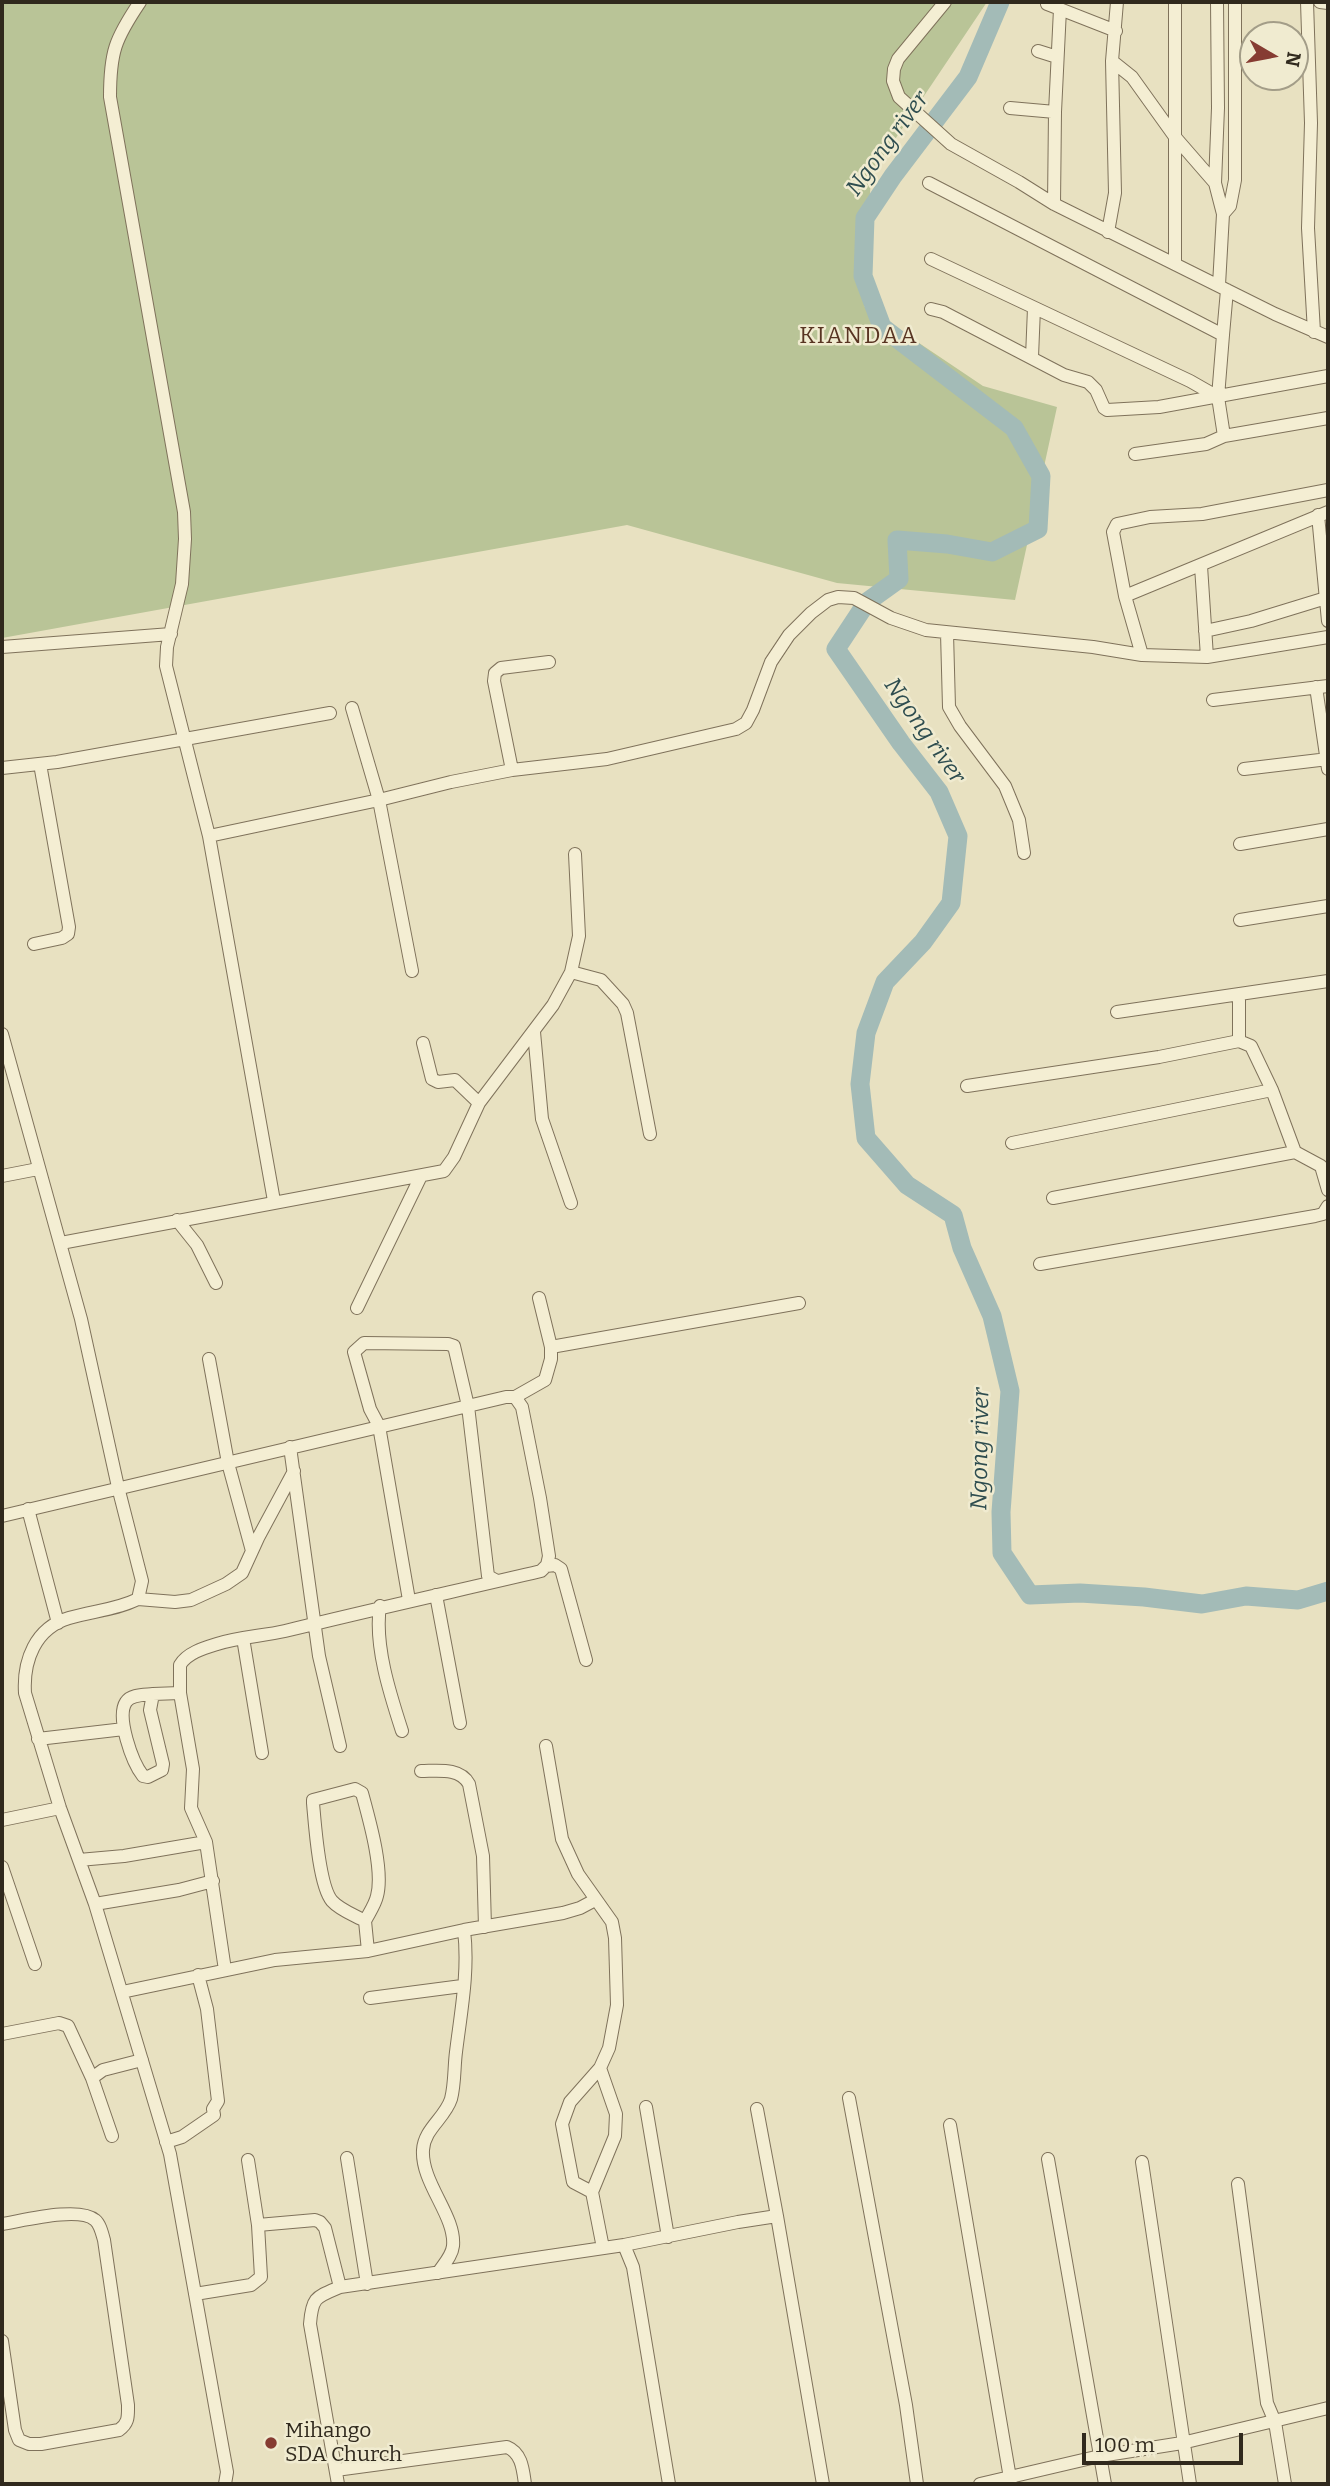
<!DOCTYPE html>
<html>
<head>
<meta charset="utf-8">
<style>
  body { margin:0 }
  #map { position:relative; width:1330px; height:2486px; overflow:hidden; background:#e8e1c1; font-family:Bitter,serif }
  canvas { display:block }
  .frame { position:absolute; inset:0; border:4px solid #30291d; pointer-events:none }
  .north { position:absolute; left:1239px; top:21px; width:70px; height:70px; box-sizing:border-box; background:#f0ebd0; border:2px solid #a39d88; border-radius:50%; rotate:100deg; font-size:19px; font-weight:700; line-height:28px; text-align:center; color:#30291d }
  .north::after { content:''; display:block; margin:auto; width:24px; height:32px; background:#863c32; clip-path:polygon(50% 0,100% 100%,50% 72%,0 100%) }
  .scale { position:absolute; left:1082px; top:2433px; width:161px; height:32px; box-sizing:border-box; border:4px solid #30291d; border-top:0; padding-left:9px; font-size:21px; line-height:24px; white-space:nowrap; color:#30291d; -webkit-text-stroke:5px #f0ebd0; paint-order:stroke }
</style>
</head>
<body>
<div id="map">
<canvas width="1330" height="2486"></canvas>
<div class="frame"></div>
<div class="north">N</div>
<div class="scale">100 m</div>
</div>
<script>
const ctx = document.querySelector('canvas').getContext('2d');
ctx.lineJoin = 'round';
function fill(path, color) {
  ctx.fillStyle = color;
  ctx.fill(path, 'evenodd');
}
function stroke(path, color, width, dash) {
  ctx.strokeStyle = color;
  ctx.lineWidth = width;
  ctx.lineCap = dash ? 'butt' : 'round';
  ctx.setLineDash(dash || []);
  ctx.stroke(path);
}
function drawText(font, color, halo, rows, align = 'center') {
  ctx.font = font + ' Bitter,serif';
  ctx.lineWidth = 5;
  ctx.setLineDash([]);
  ctx.textBaseline = 'middle';
  ctx.strokeStyle = halo;
  ctx.fillStyle = color;
  for (const [text, x, y, turn = 0] of rows) {
    ctx.save();
    ctx.translate(x, y);
    ctx.rotate((+turn || 0) * Math.PI / 180);
    ctx.textAlign = isNaN(turn) ? turn : align;
    if (halo) ctx.strokeText(text, 0, 0);
    ctx.fillText(text, 0, 0);
    ctx.restore();
  }
}
const green = new Path2D(`
  M2 2H987L871 175 864 306 983 386 1057 407 1015 600 837 583 627 525 2 638Z`);
const river = new Path2D(`
  M1000 2 968 77 893 176 865 218 863 276 882 327 1014 428 1041 476 1038 529 992 552 947 544 897 540 899 579 867 602 836 649 901 743 939 792 958 836 951 903 923 942 885 982 866 1033 860 1084 866 1138 907 1185 953 1215 962 1248 992 1316 1010 1391 1001 1512 1002 1553 1030 1595 1080 1593 1144 1597 1202 1604 1246 1596 1298 1600 1328 1591`);
const street = new Path2D(`
  M140 2C115 39 110 52 110 97L184 512 185 539 182 584 167 647 166 666 209 836 274 1201
  M945 2 898 59 894 69 893 81 899 97 951 144 1019 182 1054 204 1275 314 1328 337
  M1048 2 1047 4 1116 31
  M1217 2 1218 108 1215 183 1223 214 1219 285
  M1307 2 1311 123 1308 228 1314 332
  M1320 2 1328 3
  M1038 51 1057 57
  M1112 61 1132 77 1175 137 1215 183
  M1010 108 1055 112
  M929 183 1223 335 1218 397 1224 436
  M1054 204 1055 112 1060 9
  M1223 214 1230 206 1235 180V2
  M1108 232 1115 193 1112 61 1117 2
  M931 259 1190 381 1218 397
  M1175 264V2
  M931 309 943 312 1064 375 1088 382 1096 390 1104 408 1107 410 1159 407 1328 376
  M1223 335 1227 290
  M1032 357 1034 308
  M1135 454 1206 444 1224 436 1328 418
  M1318 515 1328 621
  M1201 566 1207 657
  M1125 596 1328 512
  M1205 631 1251 621 1326 598
  M947 633 949 707 960 726 1005 786 1019 820 1024 853
  M2 647 171 634
  M1142 655 1125 596 1113 532 1117 524 1150 517 1202 514 1328 490
  M1316 687 1328 769
  M1213 700 1328 686
  M352 708 379 800 412 971
  M2 768 57 762 330 713
  M1244 769 1328 759
  M512 770 494 681 495 673 501 668 549 662
  M209 836 379 800 451 782 512 770 607 759 736 729 746 723 753 710 771 662 789 635 811 613 828 600 838 597 854 598 891 618 926 630 1093 647 1142 655 1207 657 1328 637
  M1240 844 1328 829
  M1240 920 1328 906
  M34 944 62 938 68 934 69 927 40 764
  M571 972 601 980 623 1004 627 1013 650 1134
  M1239 994V1041L1251 1046 1272 1090 1295 1152 1321 1166 1328 1190
  M1117 1012 1328 981
  M534 1032 542 1119 571 1203
  M2 1034 81 1319 118 1487 142 1581 138 1599C116 1610 92 1611 69 1618 35 1628 23 1661 25 1693L60 1808 95 1904 170 2154 223 2450 227 2472 225 2484
  M423 1043 432 1079 438 1082 455 1080 479 1103
  M967 1086 1159 1057 1239 1041
  M1012 1143 1272 1090
  M2 1176 38 1169
  M1053 1198 1295 1152
  M177 1220 197 1245 216 1283
  M61 1243 444 1171 454 1157 479 1103 553 1005 571 972 579 936 575 854
  M1040 1264 1315 1216 1323 1214 1328 1206
  M539 1298 551 1347
  M357 1308 421 1176
  M209 1359 228 1463 252 1551
  M515 1397 545 1380 551 1359V1347L799 1303
  M290 1447 319 1656 340 1746
  M28 1509 58 1623
  M2 1516 506 1397H515L522 1407 540 1498 549 1556 547 1565 541 1571C456 1591 370 1610 285 1631 263 1636 239 1637 217 1644 204 1648 187 1653 180 1665V1693L193 1769 191 1808 206 1842 225 1970
  M546 1566 555 1565 561 1569 586 1660
  M436 1595 460 1723
  M138 1599 175 1602 191 1600 226 1584 242 1573 258 1538 294 1471
  M409 1600 379 1426 370 1409 354 1352 364 1343 448 1344 454 1346 468 1406 488 1576 497 1581
  M380 1606C374 1645 390 1694 402 1731
  M243 1638 262 1753
  M153 1694 150 1710 163 1764 162 1770 148 1777 143 1776C132 1762 116 1717 126 1702 131 1694 145 1695 153 1694L180 1693
  M38 1739 124 1729
  M546 1746 562 1839 578 1874 612 1922 615 1938 617 2005 609 2048 600 2068 570 2102 562 2124 573 2182 592 2192 603 2248
  M421 1771C437 1771 460 1767 469 1784L483 1856 485 1927
  M355 1789 362 1793C369 1819 384 1870 377 1896 375 1905 369 1913 365 1921 354 1915 340 1910 332 1901 319 1886 315 1825 313 1803V1800Z
  M2 1820 60 1808
  M79 1860 124 1856 206 1842
  M2 1867 35 1964
  M95 1904 179 1890 213 1881
  M365 1921 368 1951
  M122 1992 275 1960 368 1951 464 1930 563 1913 580 1908 595 1900
  M370 1998 462 1986
  M2 2034 59 2023 68 2026 92 2078 112 2136
  M92 2078 103 2070 142 2060
  M849 2098 906 2405 917 2484
  M646 2107 668 2237
  M757 2109 777 2216
  M950 2125 1011 2484
  M166 2142 182 2137 214 2115 213 2109 218 2101 207 2009 198 1975
  M347 2158 367 2284
  M1048 2159 1105 2484
  M1142 2162 1190 2484
  M1238 2184 1267 2403 1275 2422 1285 2484
  M592 2192 615 2136 616 2114 600 2068
  M2 2224C22 2221 79 2206 95 2220 100 2224 102 2233 104 2240L128 2405C128 2416 129 2423 119 2430L41 2444H29L19 2440 15 2430 2 2341
  M258 2225 315 2220 320 2222 325 2228 340 2287
  M624 2245 738 2222 777 2216 823 2484
  M438 2273C443 2265 452 2256 453 2246 456 2216 421 2183 423 2150 424 2129 445 2118 451 2099 455 2084 454 2067 456 2052 461 2011 469 1971 464 1930
  M195 2294 251 2285 261 2277 258 2225 248 2160
  M336 2470 507 2447C522 2453 523 2470 525 2484
  M338 2484 310 2324C312 2297 316 2297 340 2287L624 2245 633 2267 669 2484
  M980 2484 1100 2456 1182 2443 1328 2408`);
const markers = [
  [271,2443,7,"#863c32"]
];
const poiNames = [
  ["Mihango",285,2431],
  ["SDA Church",285,2455]
];
const waterNames = [
  ["Ngong river",888,144,-54],
  ["Ngong river",924,731,55],
  ["Ngong river",981,1449,-89]
];
const neighbourhoodNames = [
  ["KIANDAA",859,337]
];
fill(green, '#b9c497');
stroke(river, '#a3bbb7', 19);
stroke(street, '#7f725b', 14);
stroke(street, '#f4eed3', 12);
for (const [x, y, r, color] of markers) {
  const dot = new Path2D();
  dot.arc(x, y, r, 0, 2 * Math.PI);
  ctx.fillStyle = color;
  ctx.fill(dot);
  stroke(dot, '#f0ebd0', 2.5);
}
drawText('21px', '#30291d', '#f0ebd0', poiNames, 'left');
drawText('italic 23px', '#2e4d4f', '#f0ebd0', waterNames);
ctx.letterSpacing = '2px';
drawText('23px', '#583422', '#f0ebd0', neighbourhoodNames);
ctx.letterSpacing = '0px';
</script>
</body>
</html>
